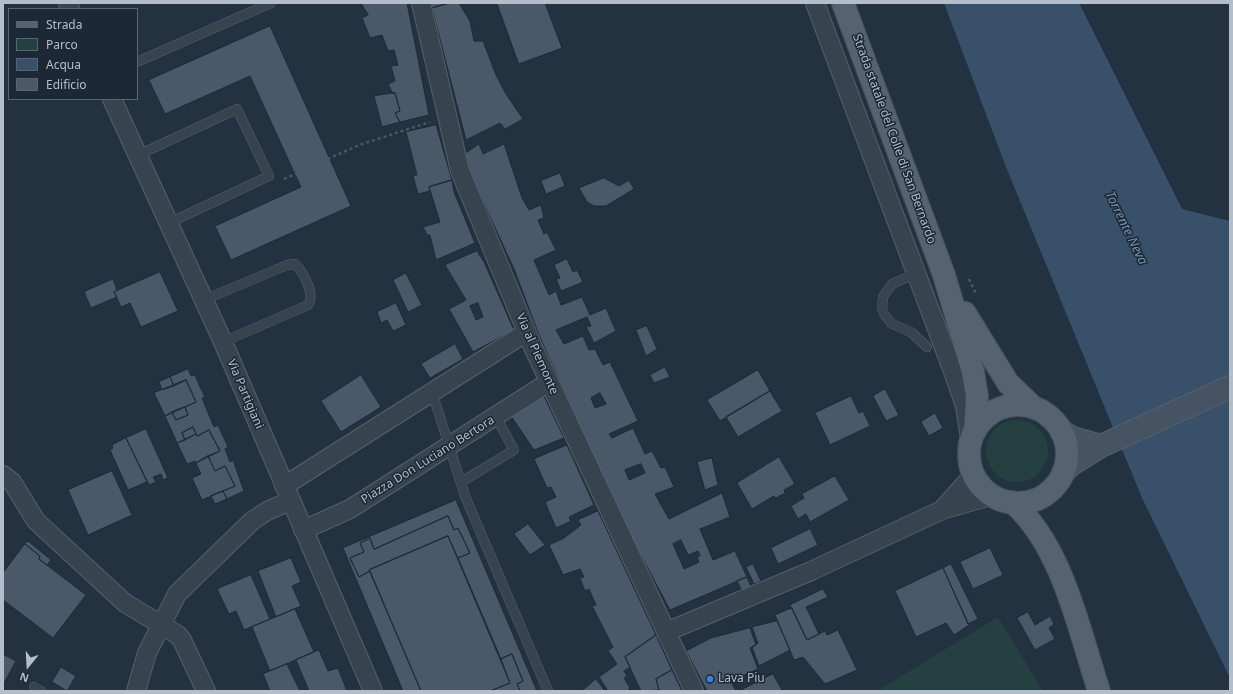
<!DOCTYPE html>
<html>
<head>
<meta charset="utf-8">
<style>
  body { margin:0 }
  #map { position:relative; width:1233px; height:694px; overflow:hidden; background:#233240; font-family:"Noto Sans",sans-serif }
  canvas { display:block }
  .frame { position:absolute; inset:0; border:4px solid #b4beca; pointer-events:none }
  .legend { position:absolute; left:8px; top:8px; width:130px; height:92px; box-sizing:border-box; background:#1c2835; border:1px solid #596471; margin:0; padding:5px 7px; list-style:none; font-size:12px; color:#b4beca }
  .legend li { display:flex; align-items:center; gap:8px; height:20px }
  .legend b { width:20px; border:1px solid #596471 }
  .north { position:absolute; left:8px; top:646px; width:40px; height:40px; -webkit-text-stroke:3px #1c2835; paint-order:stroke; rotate:198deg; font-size:11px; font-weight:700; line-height:16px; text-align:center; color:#b4beca }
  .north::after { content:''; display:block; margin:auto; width:14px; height:18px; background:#b4beca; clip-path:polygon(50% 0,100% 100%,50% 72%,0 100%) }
</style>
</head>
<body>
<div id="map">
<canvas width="1233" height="694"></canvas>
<div class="frame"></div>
<ul class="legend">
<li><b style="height:5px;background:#556270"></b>Strada</li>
<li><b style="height:11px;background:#254041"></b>Parco</li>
<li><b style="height:11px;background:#38506a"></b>Acqua</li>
<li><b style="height:11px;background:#495969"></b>Edificio</li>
</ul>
<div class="north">N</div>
</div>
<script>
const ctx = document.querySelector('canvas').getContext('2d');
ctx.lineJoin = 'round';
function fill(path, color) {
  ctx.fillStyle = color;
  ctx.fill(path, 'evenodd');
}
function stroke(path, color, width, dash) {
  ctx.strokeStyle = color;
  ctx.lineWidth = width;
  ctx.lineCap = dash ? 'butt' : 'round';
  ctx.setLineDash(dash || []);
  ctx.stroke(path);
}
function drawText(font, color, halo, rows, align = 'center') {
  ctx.font = font + ' "Noto Sans",sans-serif';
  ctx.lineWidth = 3;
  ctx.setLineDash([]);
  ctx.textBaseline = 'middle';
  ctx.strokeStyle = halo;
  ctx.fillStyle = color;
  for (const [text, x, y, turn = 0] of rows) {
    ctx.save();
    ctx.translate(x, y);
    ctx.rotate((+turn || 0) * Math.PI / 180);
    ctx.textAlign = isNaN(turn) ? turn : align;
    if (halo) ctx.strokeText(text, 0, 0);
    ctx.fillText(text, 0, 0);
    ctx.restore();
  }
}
const green = new Path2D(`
  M986 451a31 31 0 1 1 62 0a31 31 0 1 1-62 0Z
  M998 617 1043 691H877Z`);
const water = new Path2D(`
  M944 3H1079L1182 209 1230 221V678L1142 498 1006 167Z`);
const building = new Path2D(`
  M361 3H407L429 115 400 122 395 113 400 111 395 93 393 94 388 84 395 81 391 66 398 65 394 50 388 51 382 35 370 38 362 18 368 15Z
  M431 3H450L432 8Z
  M450 3H459L470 21 474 41H483L496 75 506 94 523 119 505 129 500 123 466 140 432 8Z
  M497 3H545L562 48 519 64Z
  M270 26 351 206 231 260 215 226 301 187 292 168 250 76 165 114 149 80Z
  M395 93 400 111 395 113 400 122 382 127 374 96Z
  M436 125 452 180 429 187 430 191 418 194 413 176 417 175 406 132Z
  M479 144 483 154 504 144 522 198 529 210 541 205 544 218 538 220 544 234 547 232 556 250 534 260 549 295 556 291 561 305 582 297 590 315 606 308 616 331 594 343 586 327 591 326 587 317 556 330 564 344 583 336 589 350 595 349 603 365 610 362 638 421 609 434 612 438 633 428 645 454 652 451 661 468 665 467 674 487 655 494 669 519 722 493 730 517 700 529 713 560 735 551 747 577 670 610 618 512 539 335 514 269 462 156ZM600 393 606 404 595 408 591 398ZM641 464 645 473 629 480 625 470ZM681 540 688 555 698 551 700 556 697 557 699 562 684 569 673 544Z
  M560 173 565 186 546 194 541 181Z
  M604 178 619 186 629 180 634 189 606 206H594L587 202 579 188Z
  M452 180 454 192 475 243 436 260 430 235H427L423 227 440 222 429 187Z
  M477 251 484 262 514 330 473 352 449 309 466 300 445 265ZM478 303 483 317 476 320 470 306Z
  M567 259 573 272 577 270 583 282 561 291 556 279 560 278 554 265Z
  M160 272 178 311 141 327 130 303 121 307 114 292Z
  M406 273 422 305 408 312 393 280Z
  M113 279 117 290 114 292 117 297 91 308 84 292Z
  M396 303 406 325 393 331 387 320 381 323 377 312Z
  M647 326 657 349 646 356 636 330Z
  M455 344 463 359 430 378 421 364Z
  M665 367 670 377 654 383 650 375Z
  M188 369 191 376 195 375 200 387 205 397 202 398 214 427 218 425 228 447 225 449 230 462 233 460 244 491 227 499 223 491 235 486 225 466 215 471 208 456 220 451 209 430 197 436 193 427 182 433 185 440 177 443 165 416 172 412 176 420 188 415 185 407 196 402 186 380 174 386 170 377Z
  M758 370 770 391 720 421 707 400Z
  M361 375 381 407 341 432 321 401Z
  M170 377 174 386 162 390 159 382Z
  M186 380 196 402 165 416 154 393Z
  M885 389 899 415 886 421 873 396Z
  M770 391 782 411 738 437 726 417Z
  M544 396 564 438 534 450 511 416Z
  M851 396 859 413 863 411 870 426 830 445 815 413Z
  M185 407 188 415 176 420 172 412Z
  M935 413 943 428 929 436 921 422Z
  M193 427 196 434 185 440 182 433Z
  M146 429 168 478 163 480 161 474 153 477 156 482 149 485 126 438Z
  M209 430 220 451 196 463 195 461 187 464 177 443 196 434 197 436Z
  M126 438 147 482 128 490 110 450 113 448 112 445Z
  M567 445 594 505 569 517 571 521 556 528 545 502 556 497 551 487 547 488 534 459Z
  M208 456 215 471 225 466 235 486 202 500 192 478 201 474 196 463Z
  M779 457 795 484 784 490 785 493 776 498 774 496 752 509 737 483Z
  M712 458 718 485 705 490 697 462Z
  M112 471 132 515 88 535 68 490Z
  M835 476 849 500 810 522 806 514 798 519 791 506 804 498 802 494Z
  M223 491 227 499 215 504 211 496Z
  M456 500 537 691H520L517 684 523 681 512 654 501 659 458 558 470 553 458 528 454 530 448 516 374 549 370 538 360 543 364 552 350 558 359 577 370 571 421 691H403L343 548Z
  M598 511 656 635 625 657 630 667 624 671 627 676 624 678 630 688 627 691H608L599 677 617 664 608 651 613 647 592 606 596 605 589 589 585 591 580 578 584 577 580 569 563 575 549 545 564 538 581 525 578 520Z
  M448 516 454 530 458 528 470 553 458 558 448 536 369 570 370 571 359 577 350 558 364 552 360 543 370 538 374 549Z
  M528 524 545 545 530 555 514 534Z
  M810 529 818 545 778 564 771 548Z
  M448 536 510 683 490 691H421L369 570Z
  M28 541 51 560 47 565 39 559 40 556 25 544Z
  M25 544 40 556 39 559 86 595 53 638 3 600V573Z
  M990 548 1003 575 973 589 960 562Z
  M291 558 301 582 292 586 301 606 276 617 258 571Z
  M753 564 761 581 754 584 746 567Z
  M951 564 978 619 968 624 943 568Z
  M943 568 969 625 954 635 946 623 916 637 895 591Z
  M251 575 270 619 244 630 236 611 229 614 217 589Z
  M747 577 751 587 742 591 737 581Z
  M823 589 828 597 806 607 819 634 807 640 790 605Z
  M792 608 807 640 825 631 827 635 838 630 857 670 825 684 803 657 794 660 775 615Z
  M295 609 314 652 270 671 252 627Z
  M1028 612 1035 625 1050 616 1054 624 1049 628 1055 639 1035 650 1017 618Z
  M777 621 790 650 759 666 752 647 758 643 752 627Z
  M750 628 756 645 750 648 758 669 731 681 736 691H707L686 651 711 638Z
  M656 635 672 670 656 679 659 690 641 691 625 657Z
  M319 650 328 671 338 668 347 691H309L296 660Z
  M3 654 16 661 3 685Z
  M512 654 523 681 517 684 520 691H490L510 683 501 659Z
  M287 664 300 691H270L263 674Z
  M61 667 76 676 67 691 52 682Z
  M672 670 682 691H657L659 690 656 679Z
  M773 674 782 690 780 691H739Z
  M596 679 605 691H582Z`);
const path = new Path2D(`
  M284 179 359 145 430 122
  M969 279 976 294`);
const service = new Path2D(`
  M137 62 271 3
  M138 155 237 109 269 176 169 223
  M917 273 892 284 883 297 882 308 884 314 892 324 911 332 927 347
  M204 300 287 265 295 264C303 272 316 294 308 305L223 342
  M432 392 465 496 548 691
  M461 482 514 450 496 417
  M34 687 41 691`);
const minor = new Path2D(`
  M68 3 70 9
  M421 3 460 171 533 347 694 691
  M815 3 955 377 965 406 971 445
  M112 99 223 342 373 691
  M974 474 942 510 994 495
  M3 475 12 482 36 521 125 603 178 635 182 640 206 691
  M284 486 527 332
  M303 530 350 509 549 382
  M666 632 811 571 942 510
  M136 691 147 653 177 594 252 521 267 511 290 501`);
const secondary = new Path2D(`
  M1061 431 1073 438 1101 446
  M1063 473 1072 464 1101 446 1230 387`);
const primary = new Path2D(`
  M843 3 944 275 973 372 977 396 975 431
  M965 313 1008 383 1034 408
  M969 454a49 49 0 1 1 98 0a49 49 0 1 1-98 0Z
  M1012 502C1062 545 1079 630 1099 691`);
const markers = [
  [710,679,4,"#3f7fe0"]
];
const streetNames = [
  ["Strada statale del Colle di San Bernardo",894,139,70],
  ["Via al Piemonte",537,354,66],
  ["Via Partigiani",245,394,67],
  ["Piazza Don Luciano Bertora",428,460,-32]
];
const poiNames = [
  ["Lava Piu",718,679]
];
const waterNames = [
  ["Torrente Neva",1126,228,64]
];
fill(green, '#254041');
fill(water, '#38506a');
fill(building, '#495969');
stroke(building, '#1e2a37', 1);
stroke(service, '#55616d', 10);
stroke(minor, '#55616d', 20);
stroke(secondary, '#55616d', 24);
stroke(primary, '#444f5c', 24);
stroke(path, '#435c5e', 2.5, [3, 3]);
stroke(service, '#37434f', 9);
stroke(minor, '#37434f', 18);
stroke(secondary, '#455363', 22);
stroke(primary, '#556270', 22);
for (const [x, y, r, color] of markers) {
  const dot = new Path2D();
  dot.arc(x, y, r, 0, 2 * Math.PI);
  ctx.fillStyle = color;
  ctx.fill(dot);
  stroke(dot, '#1c2835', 1.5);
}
drawText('12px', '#b4beca', '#1c2835', streetNames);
drawText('12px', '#b4beca', '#1c2835', poiNames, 'left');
drawText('italic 13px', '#7291af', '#1c2835', waterNames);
</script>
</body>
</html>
